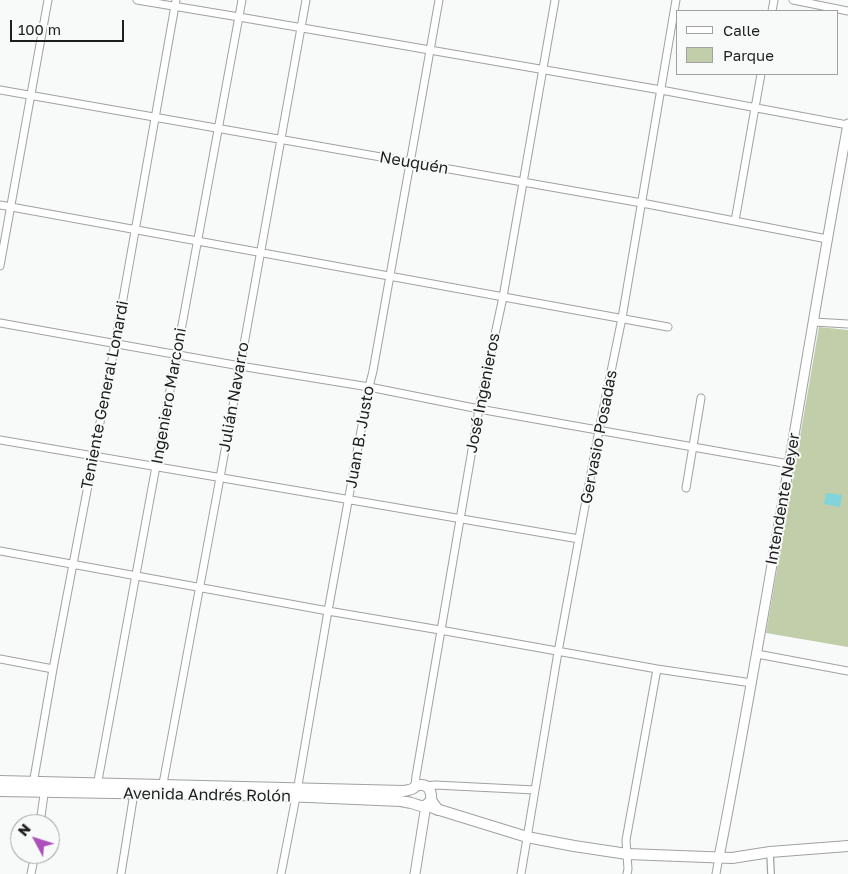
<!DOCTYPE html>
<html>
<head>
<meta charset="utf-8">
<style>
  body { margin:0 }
  #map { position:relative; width:848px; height:874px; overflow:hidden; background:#f8f9f9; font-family:"Golos Text",sans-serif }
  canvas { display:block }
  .legend { position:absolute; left:676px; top:10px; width:162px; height:65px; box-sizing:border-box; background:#f8f9f9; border:1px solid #a1a1a2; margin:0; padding:6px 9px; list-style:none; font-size:15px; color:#1e1e1f }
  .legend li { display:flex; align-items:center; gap:10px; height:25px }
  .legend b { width:25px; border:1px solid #a1a1a2 }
  .north { position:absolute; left:10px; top:814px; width:50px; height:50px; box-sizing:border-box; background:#f8f9f9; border:1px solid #a1a1a2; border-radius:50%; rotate:310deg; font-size:14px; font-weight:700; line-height:20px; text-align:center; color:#1e1e1f }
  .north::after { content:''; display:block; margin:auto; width:18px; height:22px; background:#ad50ba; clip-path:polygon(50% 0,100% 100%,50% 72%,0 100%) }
  .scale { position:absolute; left:10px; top:20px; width:114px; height:22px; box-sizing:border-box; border:2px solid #1e1e1f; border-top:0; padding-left:6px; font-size:15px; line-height:18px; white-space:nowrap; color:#1e1e1f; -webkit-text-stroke:4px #f8f9f9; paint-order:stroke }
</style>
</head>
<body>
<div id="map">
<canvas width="848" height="874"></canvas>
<ul class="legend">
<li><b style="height:6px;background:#fff"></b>Calle</li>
<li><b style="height:14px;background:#c2cea9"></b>Parque</li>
</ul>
<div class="north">N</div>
<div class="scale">100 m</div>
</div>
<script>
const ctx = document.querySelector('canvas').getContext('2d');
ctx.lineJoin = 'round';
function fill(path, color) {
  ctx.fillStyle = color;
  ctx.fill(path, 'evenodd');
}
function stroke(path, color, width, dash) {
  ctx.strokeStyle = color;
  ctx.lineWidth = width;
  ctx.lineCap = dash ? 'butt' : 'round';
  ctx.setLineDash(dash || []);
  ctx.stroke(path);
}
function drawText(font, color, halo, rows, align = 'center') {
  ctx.font = font + ' "Golos Text",sans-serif';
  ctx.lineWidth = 4;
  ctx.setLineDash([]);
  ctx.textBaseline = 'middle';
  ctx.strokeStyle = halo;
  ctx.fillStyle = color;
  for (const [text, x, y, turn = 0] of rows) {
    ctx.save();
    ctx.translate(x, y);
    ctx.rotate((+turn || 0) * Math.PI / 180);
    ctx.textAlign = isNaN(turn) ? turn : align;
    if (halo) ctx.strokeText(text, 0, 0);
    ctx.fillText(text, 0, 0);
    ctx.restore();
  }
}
const green = new Path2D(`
  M819 327 848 330V647L766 633Z`);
const water = new Path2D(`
  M826 493 842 495 840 507 824 504Z`);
const pedestrian = new Path2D(`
  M770 852 771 874`);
const minor = new Path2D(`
  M137 0 239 17 661 90 848 125
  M793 0 848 11
  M772 11 774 0
  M0 90 642 203 827 239
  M0 205 668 327
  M735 221 761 74
  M0 266 48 0
  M814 322 848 324
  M0 323 240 366 369 387 479 409 789 464
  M0 440 579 539
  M686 488 701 398
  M0 551 328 611 440 630 657 669 752 683
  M757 654 848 671
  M0 659 53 669
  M33 784 53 669 115 344 176 0
  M97 786 242 0
  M415 786 416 776 479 409 503 297 555 0
  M425 786 435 785 535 790
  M162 789 220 478 306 0
  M40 824 45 787
  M31 874 35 854
  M121 874 134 793
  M281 874 296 797 328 611 369 387 373 371 439 0
  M521 874 558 652 599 430 622 318 676 0
  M627 874 628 869 626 840 657 669
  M716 874 719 857`);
const tertiary = new Path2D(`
  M719 857C767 614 803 368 848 124
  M415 874 426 805`);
const secondary = new Path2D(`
  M0 781 404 791C407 790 410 790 412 789 418 786 413 785 420 785 429 784 432 792 431 800L438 810
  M0 791 285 796 401 801C404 802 408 802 411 803 420 805 423 810 431 800
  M433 808 527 837 574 846 627 854 732 858 770 852 848 846`);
const streetNames = [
  ["Neuquén",414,163,10],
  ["José Ingenieros",483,393,-79],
  ["Teniente General Lonardi",105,395,-79],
  ["Ingeniero Marconi",169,396,-80],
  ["Julián Navarro",234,397,-80],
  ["Juan B. Justo",360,437,-80],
  ["Gervasio Posadas",599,437,-79],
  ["Intendente Neyer",783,499,-80],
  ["Avenida Andrés Rolón",207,795,1]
];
fill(green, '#c2cea9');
fill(water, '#81d4da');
stroke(pedestrian, '#a0a1a2', 8);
stroke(minor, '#a0a1a2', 9);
stroke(tertiary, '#a0a1a2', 11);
stroke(secondary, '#a0a1a2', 12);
stroke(pedestrian, '#fff', 5.5);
stroke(minor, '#fff', 7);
stroke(tertiary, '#fff', 9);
stroke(secondary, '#fff', 10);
drawText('16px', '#1e1e1f', '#f8f9f9', streetNames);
</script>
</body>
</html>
